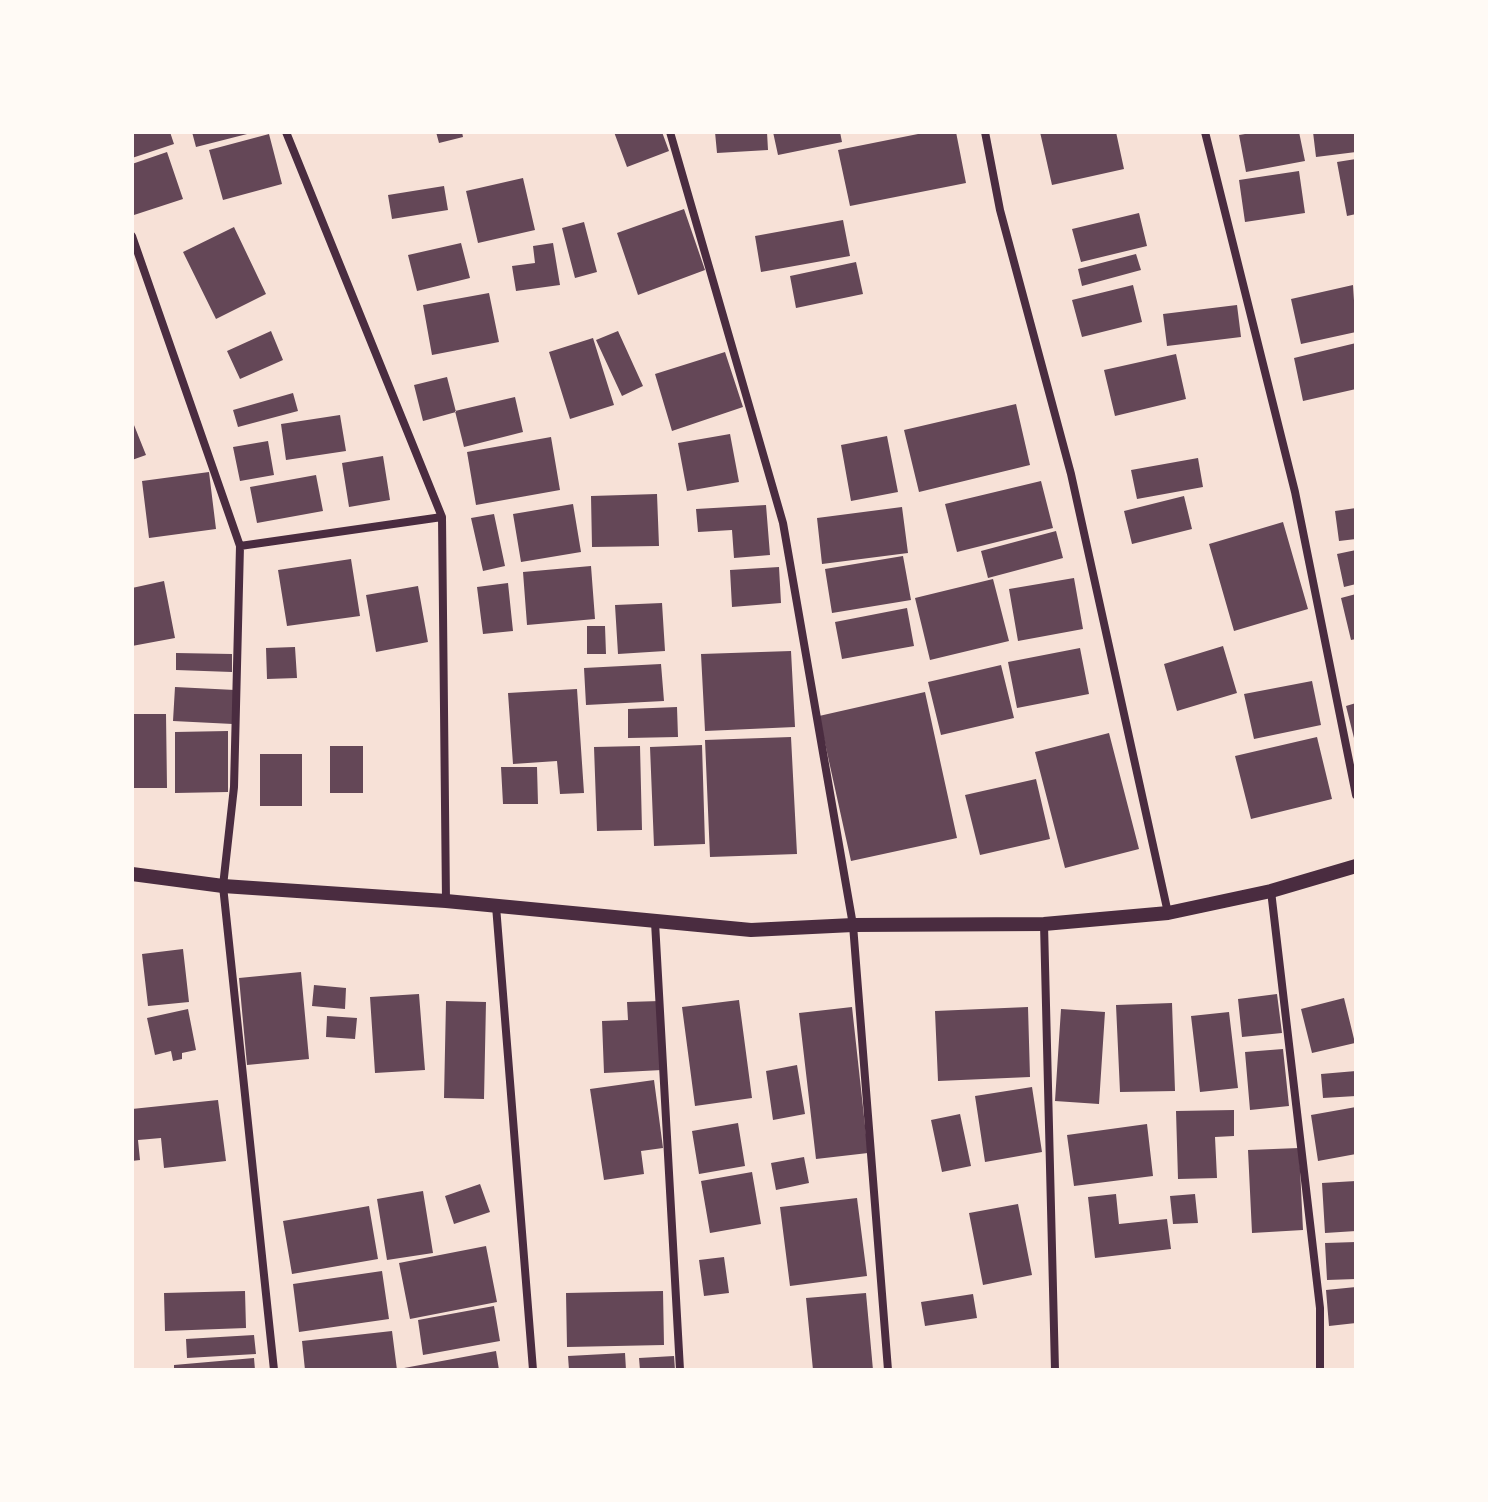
<!DOCTYPE html>
<html>
<head>
<meta charset="utf-8">
<style>
  body { margin:0 }
  #map { position:relative; width:1488px; height:1502px; overflow:hidden; background:#f7e1d7; font-family:Barlow,sans-serif }
  canvas { display:block }
  .frame { position:absolute; inset:0; border:134px solid #fffaf5; pointer-events:none }
</style>
</head>
<body>
<div id="map">
<canvas width="1488" height="1502"></canvas>
<div class="frame"></div>
</div>
<script>
const ctx = document.querySelector('canvas').getContext('2d');
ctx.lineJoin = 'round';
function fill(path, color) {
  ctx.fillStyle = color;
  ctx.fill(path, 'evenodd');
}
function stroke(path, color, width, dash) {
  ctx.strokeStyle = color;
  ctx.lineWidth = width;
  ctx.lineCap = dash ? 'butt' : 'round';
  ctx.setLineDash(dash || []);
  ctx.stroke(path);
}
const building = new Path2D(`
  M132 132H170L174 144 132 158Z
  M192 132H251V133L196 147Z
  M436 132H462L463 137 439 143Z
  M614 132H662L669 151 627 167Z
  M715 132H767L768 150 717 153Z
  M773 132H840L842 142 778 155Z
  M928 132H956L966 183 850 206 838 150Z
  M1040 132H1116L1124 169 1052 185Z
  M1257 132H1299L1305 161 1246 172 1239 135Z
  M1313 132H1356V152L1316 157Z
  M269 134 282 184 223 200 209 150Z
  M167 152 183 199 134 215 132 164Z
  M1356 159V214L1347 216 1337 162Z
  M1299 171 1305 213 1245 222 1239 180Z
  M523 178 535 230 478 243 466 191Z
  M444 186 448 210 392 219 388 195Z
  M684 209 705 270 638 295 617 233Z
  M1139 213 1147 246 1081 262 1072 229Z
  M843 220 850 256 761 272 755 236Z
  M584 222 597 272 575 278 562 228Z
  M234 227 266 294 216 319 183 252Z
  M461 243 470 278 417 291 408 255Z
  M553 243 560 285 516 291 512 266 535 263 533 246Z
  M1136 254 1141 270 1082 286 1078 269Z
  M856 262 863 294 796 308 790 276Z
  M1133 285 1142 322 1082 337 1072 300Z
  M1353 285 1356 332 1301 344 1291 299Z
  M489 293 499 342 432 355 423 305Z
  M1237 305 1241 337 1167 346 1163 314Z
  M271 331 283 360 240 379 227 351Z
  M618 331 643 386 622 396 596 340Z
  M593 338 614 405 570 419 549 352Z
  M1356 343V389L1303 401 1294 358Z
  M725 352 743 407 672 431 655 374Z
  M1176 354 1186 399 1115 416 1104 370Z
  M447 377 456 412 423 421 414 385Z
  M293 393 298 411 238 427 233 410Z
  M515 397 523 432 464 447 455 411Z
  M1016 404 1030 465 919 492 904 430Z
  M340 415 346 451 286 460 281 424Z
  M132 420 146 455 132 460Z
  M730 434 739 482 687 491 678 443Z
  M887 436 898 492 851 501 841 445Z
  M551 437 560 490 476 505 467 452Z
  M268 441 274 475 240 481 233 447Z
  M383 456 390 500 349 507 342 463Z
  M1198 458 1203 487 1137 499 1131 470Z
  M209 472 216 529 149 538 142 481Z
  M316 475 323 511 257 523 250 487Z
  M1041 481 1053 528 957 552 945 504Z
  M657 494 659 546 592 547 591 496Z
  M1184 496 1192 529 1132 544 1124 511Z
  M573 504 581 552 521 562 513 514Z
  M766 505 770 555 734 558 732 530 698 532 696 509Z
  M902 507 908 553 822 564 817 518Z
  M1356 508V539L1339 541 1335 511Z
  M494 514 505 566 483 571 471 518Z
  M1283 522 1308 609 1234 631 1209 544Z
  M1056 531 1063 558 988 578 981 551Z
  M1356 550V584L1344 587 1337 554Z
  M903 556 911 600 832 613 825 569Z
  M351 559 360 616 287 626 278 570Z
  M591 566 595 619 527 625 523 572Z
  M779 567 781 603 732 607 730 570Z
  M1074 578 1083 629 1018 641 1009 589Z
  M993 579 1009 641 930 660 915 598Z
  M164 581 175 638 132 646V588Z
  M508 583 513 631 483 634 477 587Z
  M418 586 428 642 376 652 366 595Z
  M1356 594V639L1351 640 1341 598Z
  M662 603 665 651 618 654 615 605Z
  M907 608 914 646 842 659 835 622Z
  M587 626H605L606 654H587Z
  M1223 646 1237 693 1177 711 1164 664Z
  M295 647 297 678 267 679 266 648Z
  M1080 648 1089 694 1017 708 1008 662Z
  M791 651 795 727 705 731 701 654Z
  M176 653 232 654V672L176 670Z
  M661 664 664 701 586 705 584 668Z
  M1001 665 1014 718 941 735 928 682Z
  M1312 681 1321 725 1254 739 1244 694Z
  M175 687 235 690 233 724 173 721Z
  M577 689 584 793 560 794 557 761 513 764 508 693Z
  M925 692 957 838 851 861 819 716Z
  M1356 703V742H1355L1346 706Z
  M677 707 678 737 628 738V709Z
  M132 714H166L167 788H132Z
  M228 731V792L175 793V732Z
  M1109 733 1139 849 1065 868 1035 752Z
  M791 737 797 854 710 857 705 740Z
  M1317 737 1332 799 1251 819 1235 756Z
  M702 745 705 844 654 846 650 747Z
  M330 746H363V793H330Z
  M640 746 642 830 597 831 594 747Z
  M260 754H302V806H260Z
  M501 767H537L538 804H503Z
  M1036 779 1050 839 980 855 965 795Z
  M183 949 189 1002 148 1006 142 954Z
  M301 972 309 1059 247 1065 239 978Z
  M314 985 346 988 345 1009 312 1006Z
  M419 994 425 1070 375 1073 370 997Z
  M1277 994 1282 1033 1242 1037 1238 999Z
  M1344 998 1355 1043 1312 1053 1301 1009Z
  M739 1000 752 1098 695 1106 682 1007Z
  M446 1001 486 1002 484 1099 444 1098Z
  M660 1001 662 1070 604 1073 602 1021 628 1020 627 1002Z
  M1172 1003 1175 1091 1120 1092 1116 1005Z
  M852 1007 868 1153 816 1159 799 1013Z
  M1028 1007 1030 1077 938 1081 935 1011Z
  M188 1009 196 1050 182 1053V1059L173 1061 171 1051 155 1055 147 1018Z
  M1061 1009 1105 1012 1099 1104 1055 1101Z
  M1229 1012 1238 1088 1200 1092 1191 1016Z
  M327 1016 357 1018 355 1039 326 1037Z
  M1283 1049 1289 1106 1250 1110 1245 1052Z
  M797 1065 805 1114 773 1120 766 1071Z
  M1356 1071V1096L1323 1098 1321 1074Z
  M654 1080 663 1148 641 1151 644 1174 604 1180 590 1089Z
  M1032 1087 1042 1152 985 1162 975 1096Z
  M218 1100 226 1161 164 1168 161 1138 138 1140 140 1160 132 1161V1109Z
  M1356 1107V1154L1318 1161 1311 1115Z
  M1234 1110V1136L1215 1137 1217 1178 1178 1179 1176 1111Z
  M960 1114 971 1166 942 1172 931 1120Z
  M738 1123 745 1166 699 1174 692 1131Z
  M1147 1124 1153 1176 1074 1186 1067 1135Z
  M1299 1148 1303 1230 1252 1233 1248 1150Z
  M804 1157 809 1183 776 1190 771 1163Z
  M752 1172 761 1224 710 1233 701 1181Z
  M1356 1181V1231L1325 1233 1322 1183Z
  M480 1184 490 1212 454 1224 445 1196Z
  M423 1191 433 1253 387 1260 377 1199Z
  M1116 1194 1119 1224 1167 1219 1171 1249 1095 1258 1088 1197Z
  M1195 1194 1198 1223 1173 1224 1170 1196Z
  M857 1198 867 1276 790 1286 780 1207Z
  M1018 1204 1032 1275 983 1285 969 1213Z
  M369 1206 378 1259 292 1274 283 1221Z
  M1356 1242V1279L1327 1280 1325 1243Z
  M486 1246 497 1302 410 1319 399 1263Z
  M724 1257 729 1293 704 1296 699 1260Z
  M382 1271 389 1319 299 1332 293 1284Z
  M1356 1287V1323L1329 1326 1326 1290Z
  M245 1291 246 1328 165 1331 164 1293Z
  M663 1291 664 1345 567 1347 566 1293Z
  M866 1293 873 1370H813L806 1298Z
  M973 1294 977 1318 925 1326 921 1302Z
  M494 1306 500 1341 423 1355 418 1320Z
  M392 1331 397 1370H305L302 1341Z
  M254 1335 256 1354 187 1358 186 1339Z
  M496 1351 499 1370H404V1368Z
  M625 1353 626 1370H569L568 1356Z
  M674 1356 675 1370H640L639 1358Z
  M254 1358 255 1370H174V1365Z`);
const minor = new Path2D(`
  M286 132 442 517 446 901
  M670 132 783 523 853 925 888 1370
  M985 132 1000 210 1071 474 1168 913
  M1205 132 1295 492 1356 795
  M132 236 240 546 234 787 223 886 274 1370
  M240 546 442 517
  M1271 891 1320 1308V1370
  M496 906 533 1370
  M655 922 680 1370
  M1044 924 1055 1370`);
const tertiary = new Path2D(`
  M132 874 223 886 446 901 751 930 853 925 1044 924 1168 913 1271 891 1356 866`);
fill(building, '#644757');
stroke(minor, '#4a2c40', 8);
stroke(tertiary, '#4a2c40', 14);
</script>
</body>
</html>
